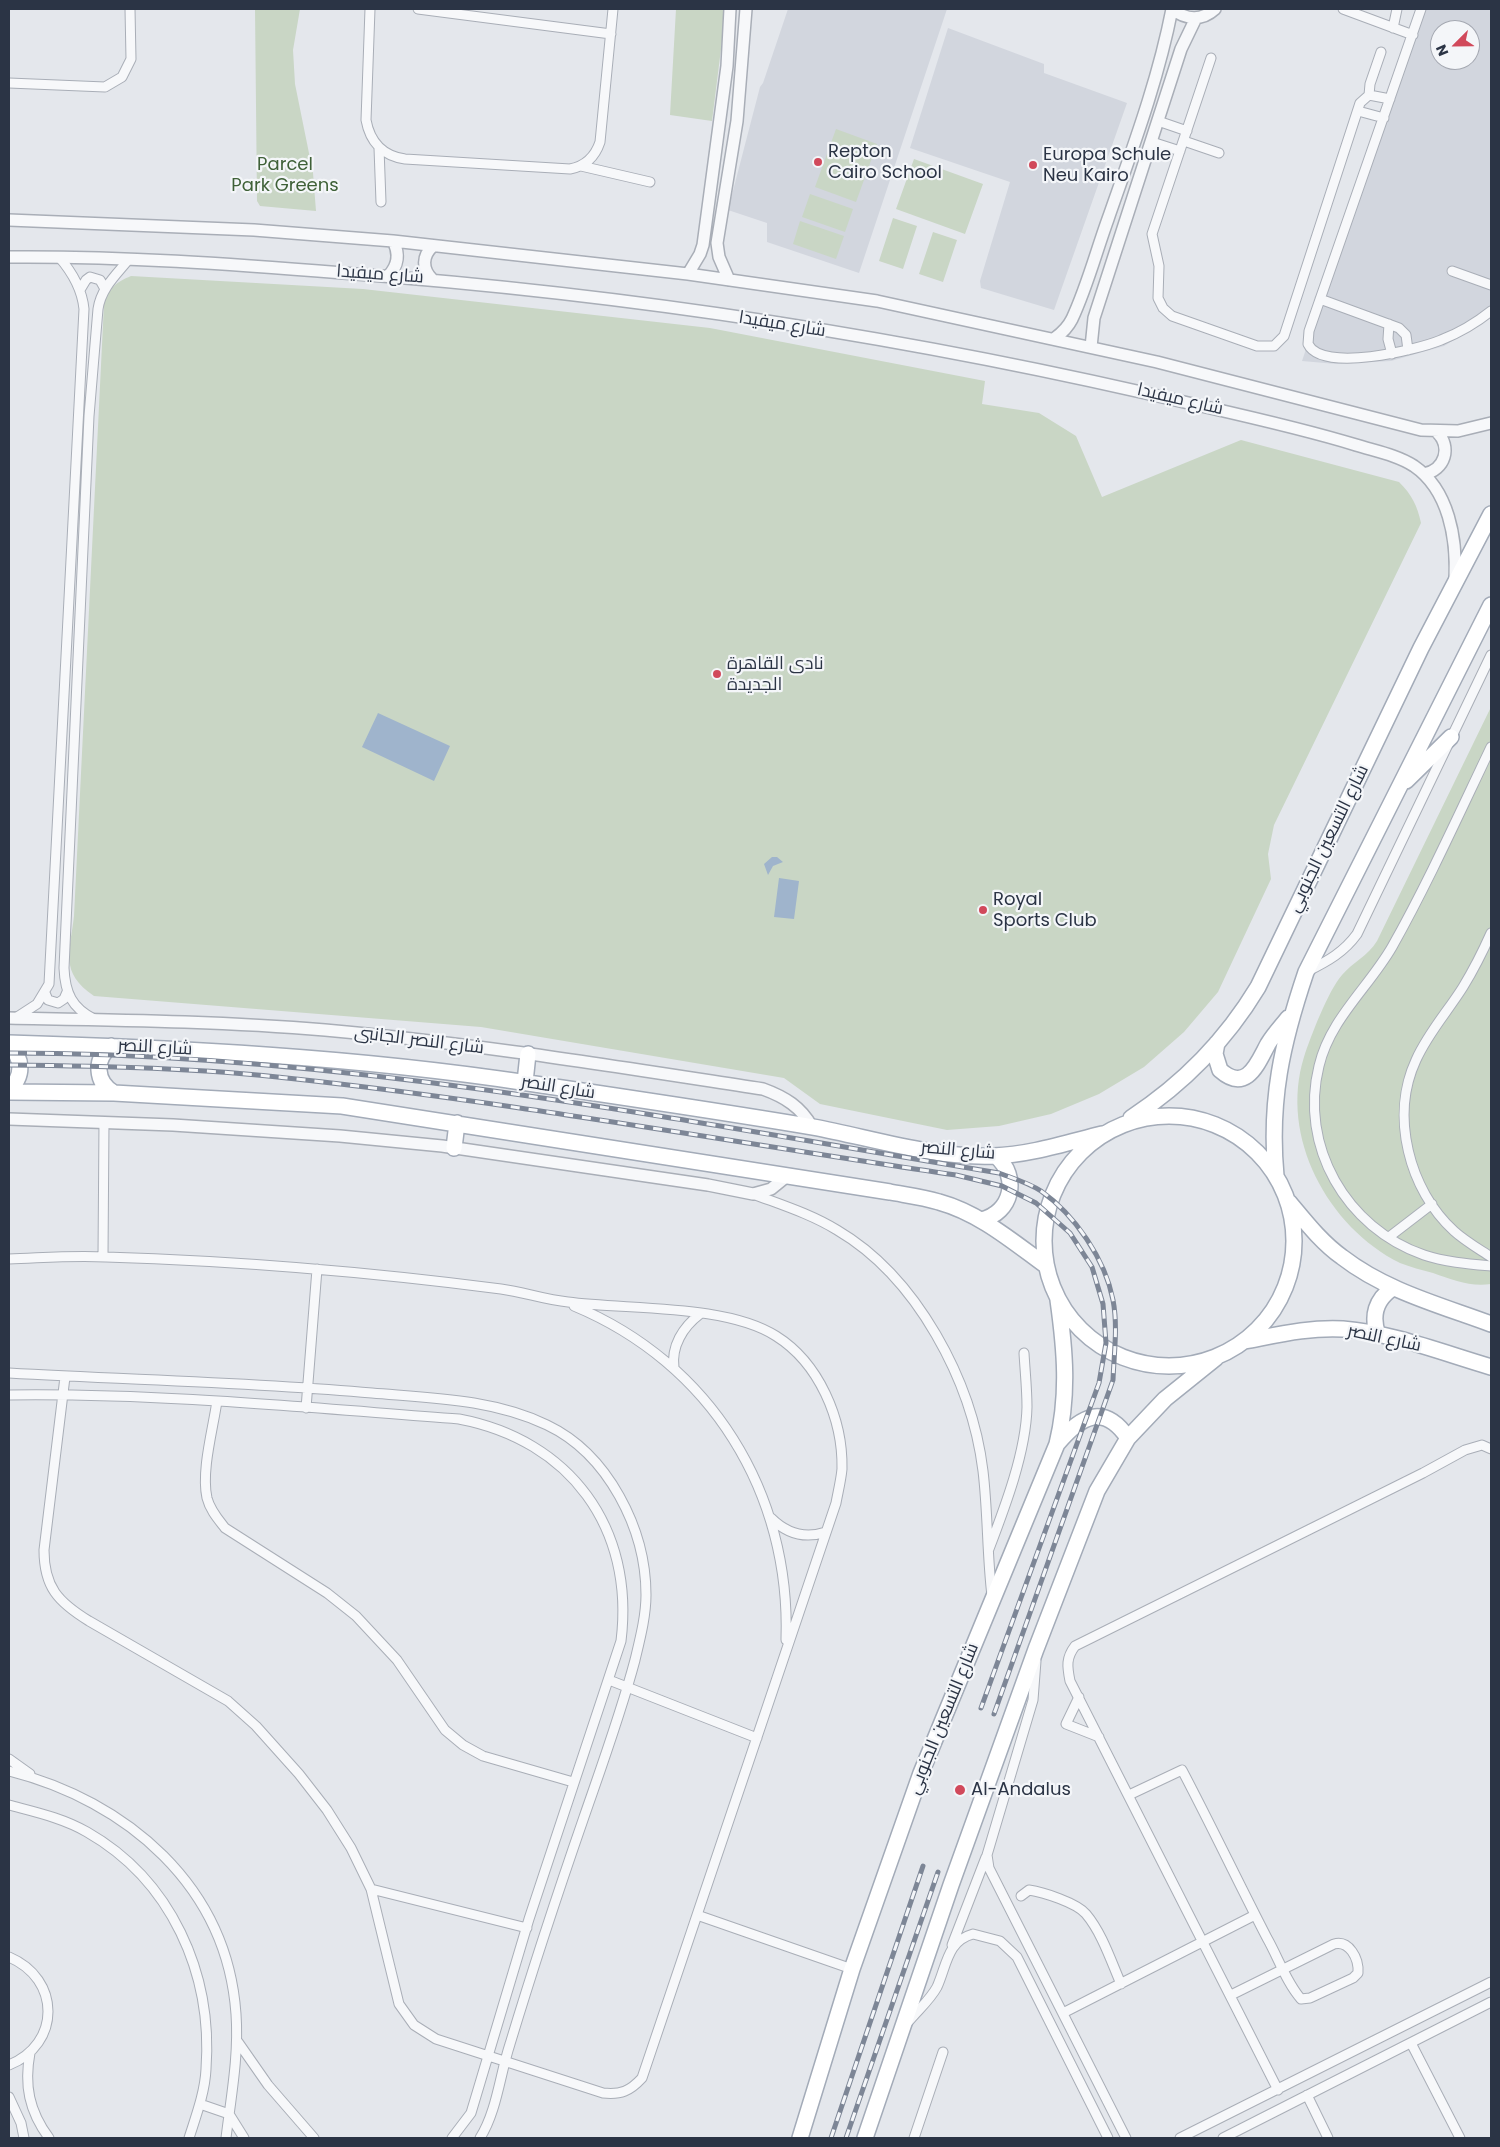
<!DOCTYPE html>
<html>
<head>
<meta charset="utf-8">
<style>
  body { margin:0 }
  #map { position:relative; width:1500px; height:2147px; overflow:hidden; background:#e4e7ec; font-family:Poppins,sans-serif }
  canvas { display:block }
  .frame { position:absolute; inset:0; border:10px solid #2b3445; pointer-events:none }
  .north { position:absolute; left:1430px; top:20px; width:50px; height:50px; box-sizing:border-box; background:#f4f6f9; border:1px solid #a4a8b1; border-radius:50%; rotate:247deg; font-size:14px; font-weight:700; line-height:20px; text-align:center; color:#2b3445 }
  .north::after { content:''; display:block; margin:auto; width:18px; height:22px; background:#d1495b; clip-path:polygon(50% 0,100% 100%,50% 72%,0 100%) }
</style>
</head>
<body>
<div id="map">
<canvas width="1500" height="2147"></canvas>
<div class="frame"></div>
<div class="north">N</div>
</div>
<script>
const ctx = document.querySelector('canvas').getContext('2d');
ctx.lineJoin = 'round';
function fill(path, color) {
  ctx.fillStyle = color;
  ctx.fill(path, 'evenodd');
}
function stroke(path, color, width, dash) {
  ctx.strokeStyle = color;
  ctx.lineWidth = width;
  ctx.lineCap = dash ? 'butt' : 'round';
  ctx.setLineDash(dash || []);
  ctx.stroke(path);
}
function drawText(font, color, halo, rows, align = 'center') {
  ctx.font = font + ' Poppins,Cairo,sans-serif';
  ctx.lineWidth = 4.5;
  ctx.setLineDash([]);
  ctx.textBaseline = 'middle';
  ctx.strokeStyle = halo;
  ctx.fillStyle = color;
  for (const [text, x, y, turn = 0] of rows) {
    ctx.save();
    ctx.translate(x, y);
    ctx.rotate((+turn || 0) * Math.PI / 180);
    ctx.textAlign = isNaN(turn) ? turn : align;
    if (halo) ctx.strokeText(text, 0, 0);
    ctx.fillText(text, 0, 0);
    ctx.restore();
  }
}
const built = new Path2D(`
  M788 9H947L859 273 767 242V223L728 210 760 87 763 83Z
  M1420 9H1491V313L1479 325 1444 346 1391 361 1336 364 1302 361ZM1440 30H1470V60H1440Z
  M948 28 1044 64V73L1127 103 1054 310 981 288 980 281 1010 182 910 148Z`);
const green = new Path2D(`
  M255 9H300L293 50 295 84 313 173 316 211 260 206 257 201Z
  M676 9H726L712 121 670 115Z
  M836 129 877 144 856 202 815 187Z
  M914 159 983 184 965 234 896 209Z
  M810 194 853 209 845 232 802 217Z
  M893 218 917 226 903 269 879 261Z
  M800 221 844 236 836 259 793 244Z
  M933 232 957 240 943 282 919 274Z
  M131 276 363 289 710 328 985 381 982 404 1039 413 1076 436 1102 497 1241 440 1399 482C1412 495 1417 505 1421 523L1274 825 1268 854 1271 879 1218 992 1184 1032 1144 1067 1099 1094 1051 1114 999 1126 947 1130 820 1104 784 1078 481 1027 94 996C59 972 70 952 74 916L104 304C109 288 116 282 131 276Z
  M1491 707V1284C1470 1287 1453 1280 1433 1273 1422 1270 1410 1267 1400 1263 1328 1227 1279 1137 1304 1057 1311 1036 1328 991 1342 975 1353 962 1368 956 1377 941Z`);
const water = new Path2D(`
  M378 713 450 746 434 781 362 747Z
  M772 857H777L783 862 773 866 768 875 764 864Z
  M779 878 799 881 794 919 774 917Z`);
const minor = new Path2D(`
  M370 9 366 120C370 142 383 156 405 159L570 169C586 166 595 157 600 142L613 9
  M418 9 611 34
  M1343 9 1413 35
  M1421 9 1309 331 1308 344C1322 373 1417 350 1441 340 1459 333 1476 323 1491 311
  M1393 28 1397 9
  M1211 58 1152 234 1159 266 1158 298 1163 308 1172 316 1257 346H1274L1284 336 1360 103 1369 95 1390 99
  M9 83 105 87 122 77 131 59 130 9
  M1369 95 1370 84 1381 52
  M1358 111 1384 118
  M1158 121 1187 131
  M1184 141 1219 153
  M1152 142 1180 151
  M379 148 381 202
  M581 166 650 182
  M1452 271 1491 285
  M80 290 86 280 90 277 100 280 105 289
  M1320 299 1399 328 1406 335 1408 350
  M1389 324 1388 339 1392 354
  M1491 747C1459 814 1428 883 1392 947 1369 987 1330 1019 1319 1066 1299 1146 1346 1228 1424 1255 1445 1262 1469 1264 1491 1266
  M1491 933C1483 951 1474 969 1463 987 1448 1011 1428 1033 1416 1060 1390 1116 1409 1190 1454 1231 1465 1241 1479 1249 1491 1257
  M1308 971C1328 961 1344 952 1357 934L1491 655
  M45 993 48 1000 58 1003 64 999 67 992
  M17 1017 37 1004 49 984 84 309C82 289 72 272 59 257
  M94 1019C72 1008 65 993 64 968L89 416 98 309C101 288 117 274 129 259
  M753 1194C782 1205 811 1214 837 1230 917 1277 972 1381 983 1471 988 1513 987 1555 992 1596
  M1389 1237 1432 1204
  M103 1256 104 1122
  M9 1259C41 1258 73 1255 106 1257 238 1261 370 1272 501 1289 524 1292 545 1300 568 1302 628 1310 726 1304 776 1336 819 1363 843 1419 842 1469 841 1480 838 1492 836 1503L642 2078C630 2091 621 2095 603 2093L436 2039 414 2025 399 2004 371 1889 351 1848 327 1810 299 1774 256 1726 228 1701 89 1621C58 1602 44 1587 44 1550L65 1377
  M574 1306C711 1363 791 1493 786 1640
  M674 1368C671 1346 683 1327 700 1314
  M9 1373C130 1380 252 1382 372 1393 431 1398 493 1399 547 1425 608 1454 646 1529 646 1595 646 1616 640 1639 635 1660 621 1713 602 1765 584 1817 558 1892 533 1968 510 2044 500 2074 497 2111 480 2138
  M9 1395C159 1393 310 1408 459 1419 570 1440 635 1528 621 1641L529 1919 471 2113 452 2138
  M217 1401C213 1429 201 1471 207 1498 210 1510 218 1519 225 1528L327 1593 356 1616 397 1660 445 1730 463 1745 483 1756 573 1782
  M306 1408 317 1269
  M771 1518C787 1534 805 1539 826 1532
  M989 1549C1005 1507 1026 1452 1027 1407 1027 1389 1025 1371 1024 1353
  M1036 1661 1033 1700 987 1855 989 1868 1126 2138
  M609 1680 757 1738
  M1079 1697 1066 1724 1099 1737
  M9 1759 30 1774
  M9 1771C127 1801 227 1886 236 2014 239 2055 231 2097 226 2138
  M1129 1795 1182 1770C1211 1825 1238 1882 1267 1938 1278 1957 1286 1982 1301 1999L1310 1998 1353 1978 1358 1973C1359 1958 1349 1940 1334 1944L1231 1995
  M9 1805C35 1812 63 1818 87 1832 171 1880 213 1973 206 2069 205 2092 196 2116 189 2138
  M371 1889 527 1928
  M1021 1896 1029 1890C1043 1892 1077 1903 1086 1914 1102 1933 1111 1961 1121 1984
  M697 1915 852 1969
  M952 1945 986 1857
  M9 1957C61 1979 61 2044 9 2065
  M1063 2013 1255 1915
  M909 2021C918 2010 930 2000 937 1987 947 1965 947 1941 973 1934L1000 1941 1017 1957 1108 2138
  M238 2042 268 2085 314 2138
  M1411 2043 1460 2138
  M30 2053C24 2085 29 2111 49 2138
  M1278 2090 1070 1681C1067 1666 1066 1658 1075 1646L1423 1473 1465 1450 1482 1445 1491 1449
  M1307 2095 1328 2138
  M9 2097 21 2123 24 2138
  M200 2104 229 2114 244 2138
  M914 2138 943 2052
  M1180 2138 1491 1982
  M1223 2138 1491 2002`);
const tertiary = new Path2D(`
  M1172 9C1186 20 1202 21 1215 9
  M9 220 254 230 393 241 688 274 877 301 1157 362 1421 430 1458 431 1491 423
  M9 257C121 256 232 264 343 273 629 294 919 339 1197 405 1250 417 1304 429 1356 445 1375 451 1397 455 1414 466 1449 490 1457 539 1455 579
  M688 274 700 254 703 245 727 66 730 9
  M388 276C398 266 400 254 393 241
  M432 279C422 269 422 256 433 246
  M729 280 719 257 717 243 737 121 746 9
  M1055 338C1062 333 1068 327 1072 319 1087 287 1096 252 1108 219 1132 150 1158 81 1172 9
  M1091 347 1094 318 1181 49 1196 18
  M1424 474C1445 470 1452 447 1437 432
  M9 1018C114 1020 220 1021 325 1030 472 1043 618 1067 763 1089 785 1097 801 1107 812 1127
  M9 1119 173 1125 340 1136 442 1146 708 1185 753 1194 771 1189 787 1176`);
const primary = new Path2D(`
  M1406 781 1451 737
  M9 1043C182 1048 356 1057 528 1083 623 1097 718 1111 813 1127 872 1138 932 1158 993 1156 1029 1155 1066 1143 1102 1134
  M1217 1043 1215 1054 1220 1070C1247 1094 1258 1062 1268 1044 1274 1034 1281 1027 1288 1018
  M9 1045C23 1058 24 1077 9 1089
  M111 1046C94 1059 95 1082 114 1093
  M525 1082 528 1054
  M9 1092 114 1093 342 1106 890 1192C906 1195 923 1197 939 1202 979 1213 1012 1241 1045 1265
  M1044 1241a125 125 0 1 1 250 0a125 125 0 1 1-250 0Z
  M1131 1118C1183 1084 1226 1040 1258 987L1421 648 1491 514
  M454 1148 457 1123
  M1276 1176C1269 1101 1282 1043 1306 972L1491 605
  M1289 1202C1305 1221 1321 1242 1342 1257 1386 1291 1440 1305 1491 1324
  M981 1220C1012 1213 1020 1177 996 1156
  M1378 1335C1371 1316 1376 1299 1393 1288
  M1245 1341C1277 1335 1310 1327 1343 1329 1393 1333 1443 1353 1491 1367
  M1058 1443C1081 1416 1104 1403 1128 1438
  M800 2138 852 1969 921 1773 1057 1444C1069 1395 1065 1350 1058 1300
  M865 2138 951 1885 1036 1649 1097 1491 1128 1438 1165 1399 1216 1358`);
const rail = new Path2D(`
  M9 1053C341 1053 671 1119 999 1173 1012 1178 1029 1183 1041 1191 1075 1215 1105 1259 1113 1300 1118 1326 1114 1353 1113 1380L994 1714
  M9 1065C105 1066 201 1068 296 1079 517 1103 736 1143 956 1175L1002 1186 1036 1203 1070 1233 1092 1267 1103 1304 1106 1343 1099 1383 981 1708
  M831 2138 923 1866
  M846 2138 938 1872`);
const markers = [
  [818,162,5,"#d1495b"],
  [1033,165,5,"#d1495b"],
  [717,674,5,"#d1495b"],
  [983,910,5,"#d1495b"],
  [960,1790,6,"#d1495b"]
];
const poiNames = [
  ["Repton",828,152],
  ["Cairo School",828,173],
  ["Europa Schule",1043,155],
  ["Neu Kairo",1043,176],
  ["نادى القاهرة",727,664],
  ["الجديدة",727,685],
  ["Royal",993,900],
  ["Sports Club",993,921],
  ["Al-Andalus",971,1790]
];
const parkNames = [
  ["Parcel",285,165],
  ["Park Greens",285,186]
];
const streetNames = [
  ["شارع ميفيدا",380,275,4],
  ["شارع ميفيدا",782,325,9],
  ["شارع ميفيدا",1180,400,13],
  ["شارع التسعين الجنوبي",1329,839,-64],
  ["شارع النصر الجانبى",419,1041,7],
  ["شارع النصر",155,1048,3],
  ["شارع النصر",558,1088,9],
  ["شارع النصر",958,1151,5],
  ["شارع النصر",1384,1339,12],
  ["شارع التسعين الجنوبي",944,1719,-68]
];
fill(built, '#d2d6de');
fill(green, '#c9d6c5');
fill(water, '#9fb4cc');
stroke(minor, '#a9aeb7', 11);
stroke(tertiary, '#a9aeb7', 14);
stroke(primary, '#a3abb8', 18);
stroke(minor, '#f7f8fa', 9);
stroke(tertiary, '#f7f8fa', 11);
stroke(primary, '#fff', 15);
stroke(rail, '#7d8696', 5);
stroke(rail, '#f4f6f9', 3, [9]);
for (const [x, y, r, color] of markers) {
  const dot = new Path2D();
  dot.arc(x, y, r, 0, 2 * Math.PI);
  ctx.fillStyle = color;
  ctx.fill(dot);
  stroke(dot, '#f4f6f9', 2);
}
drawText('18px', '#2b3445', '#f4f6f9', poiNames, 'left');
drawText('18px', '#3f6138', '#f4f6f9', parkNames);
drawText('18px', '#2b3445', '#f4f6f9', streetNames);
</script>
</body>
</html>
